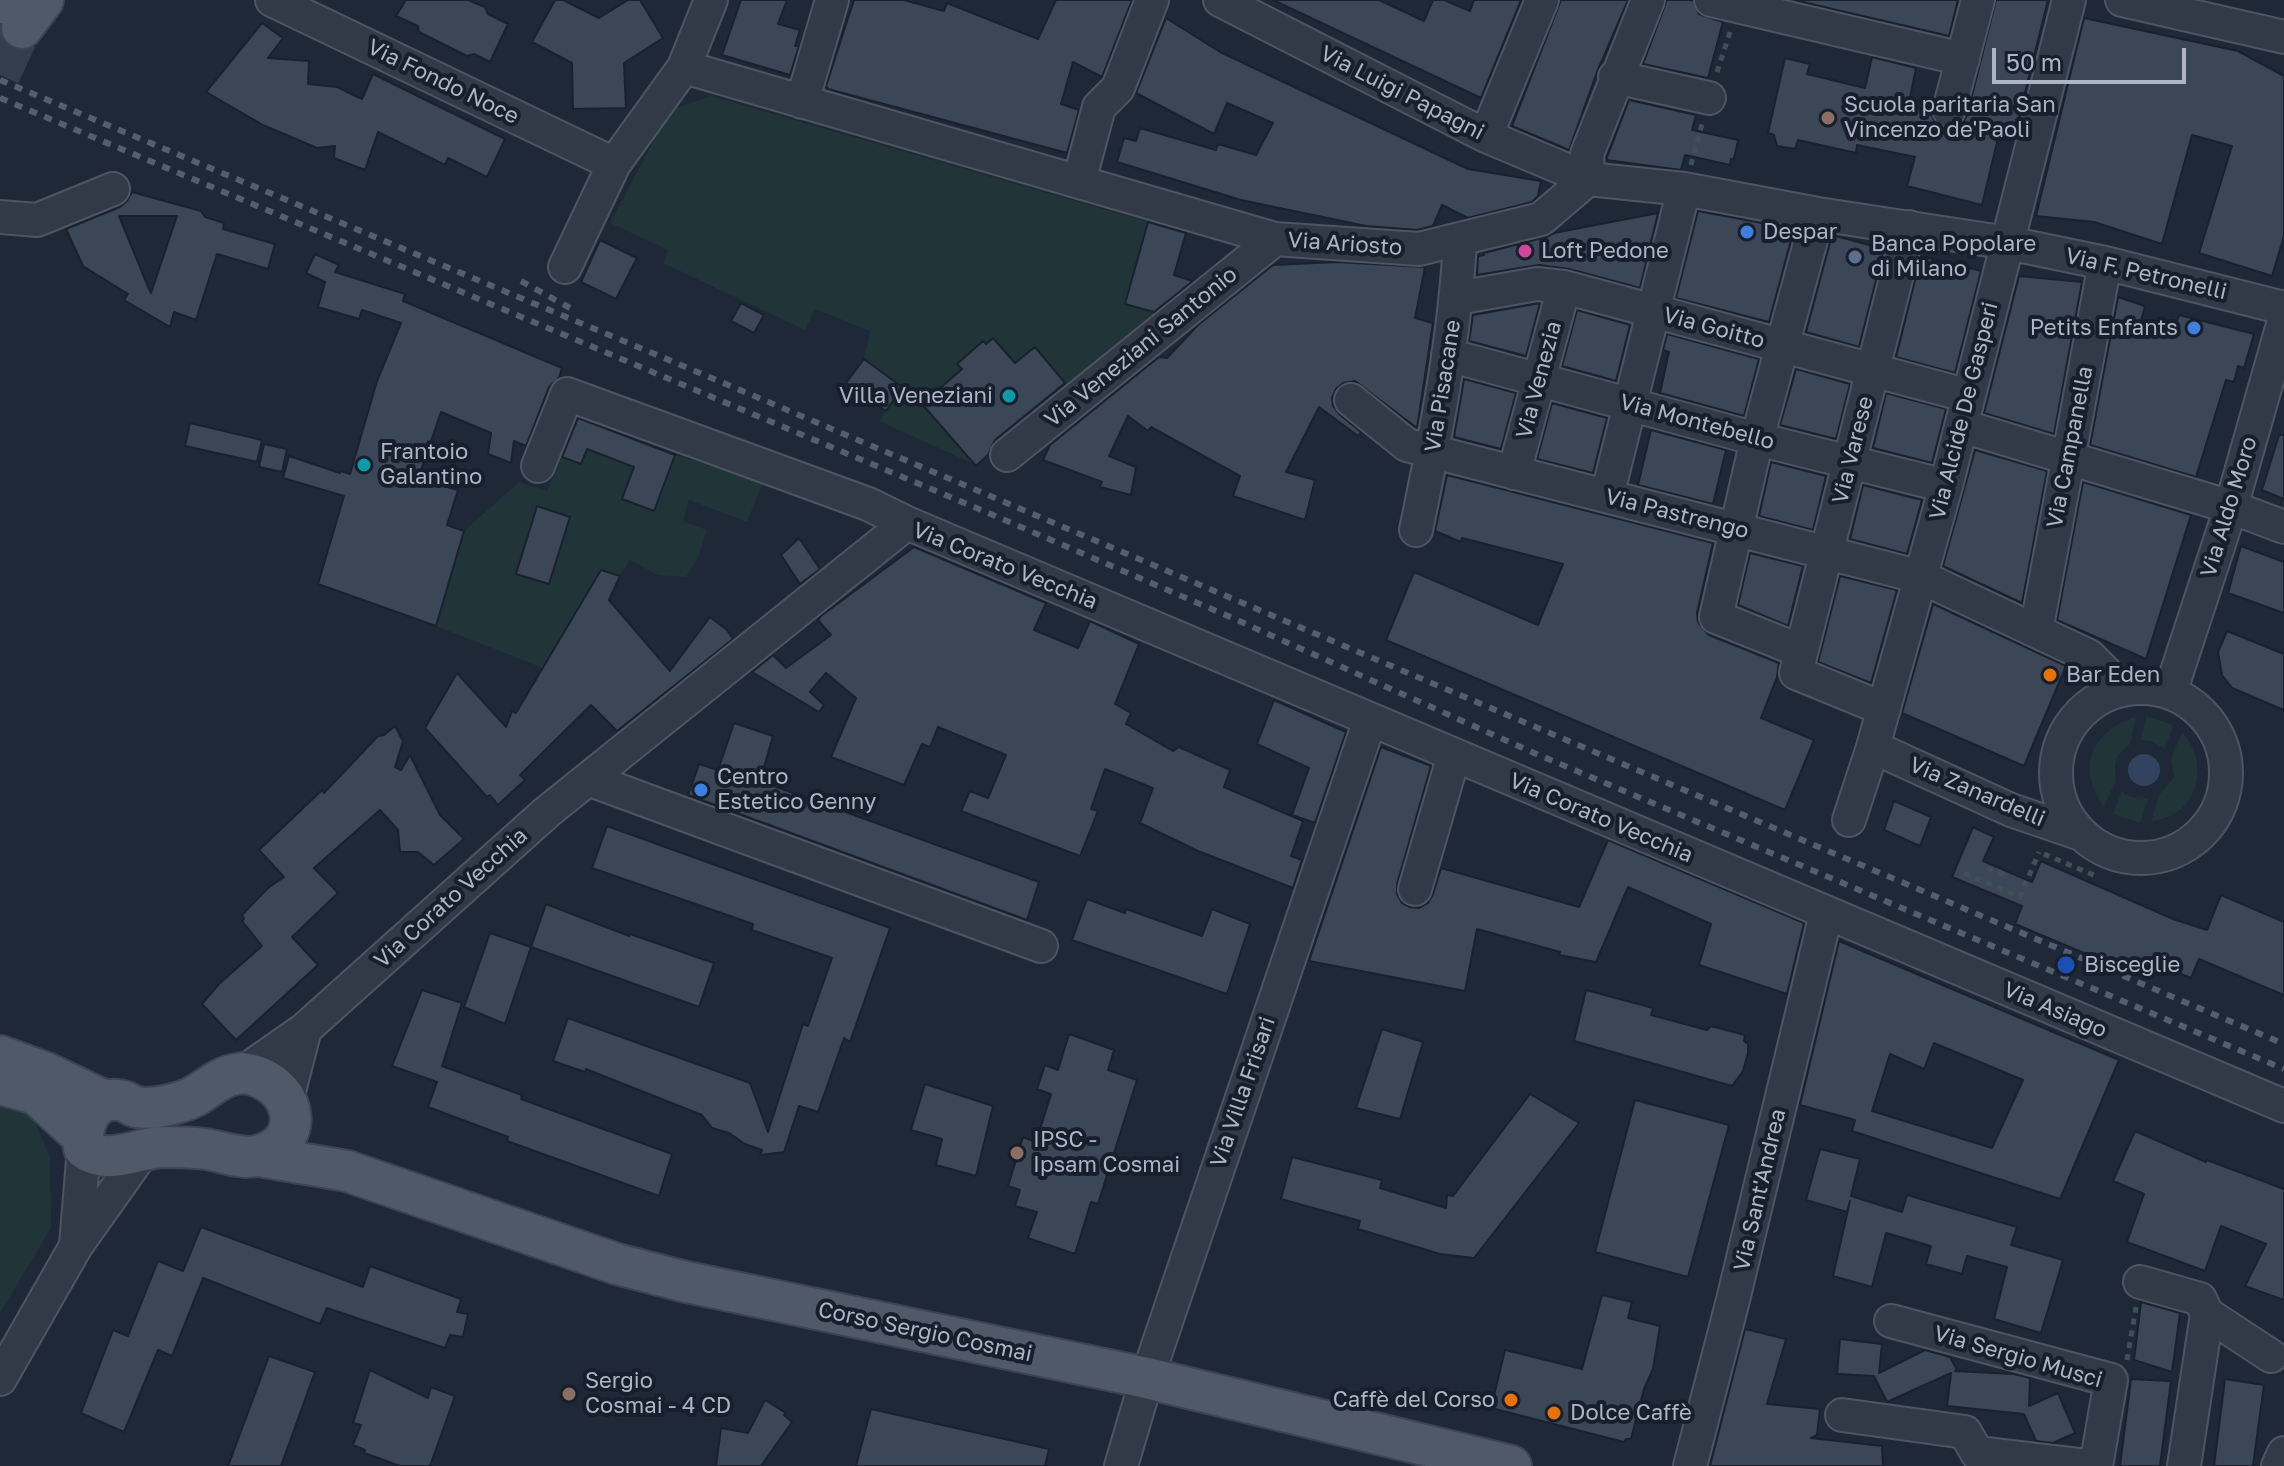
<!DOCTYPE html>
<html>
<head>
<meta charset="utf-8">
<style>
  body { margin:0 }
  #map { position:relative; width:2284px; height:1466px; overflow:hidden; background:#1f2837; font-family:"Golos Text",sans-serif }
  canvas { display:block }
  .scale { position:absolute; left:1992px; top:48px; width:194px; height:36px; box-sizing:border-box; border:4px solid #adb5c4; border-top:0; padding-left:10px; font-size:24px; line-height:28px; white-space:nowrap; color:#adb5c4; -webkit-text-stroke:6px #181f2c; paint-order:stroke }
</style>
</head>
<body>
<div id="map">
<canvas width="2284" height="1466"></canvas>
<div class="scale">50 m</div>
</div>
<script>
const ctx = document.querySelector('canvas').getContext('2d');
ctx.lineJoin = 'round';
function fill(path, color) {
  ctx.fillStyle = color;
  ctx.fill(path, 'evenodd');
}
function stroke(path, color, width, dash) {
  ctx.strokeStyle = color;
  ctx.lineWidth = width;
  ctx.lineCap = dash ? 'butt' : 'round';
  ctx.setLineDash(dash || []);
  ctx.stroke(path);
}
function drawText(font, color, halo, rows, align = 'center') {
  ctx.font = font + ' "Golos Text",sans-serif';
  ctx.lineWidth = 8;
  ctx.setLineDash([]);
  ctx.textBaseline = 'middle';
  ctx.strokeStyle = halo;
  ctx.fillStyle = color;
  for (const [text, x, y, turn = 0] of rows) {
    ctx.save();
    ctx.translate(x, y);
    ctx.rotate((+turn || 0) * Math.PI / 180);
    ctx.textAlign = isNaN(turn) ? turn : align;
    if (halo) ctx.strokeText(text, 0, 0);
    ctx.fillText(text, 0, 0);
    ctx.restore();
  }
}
const green = new Path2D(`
  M711 96 1148 222 1125 304 1163 315 1069 388 1035 347 1015 363 983 341 957 364 980 390 944 385 922 404 976 465 879 421 902 387 864 359 870 331 815 309 805 330 663 263 668 250 610 223 670 110Z
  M587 449 634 467 622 499 653 511 675 455 763 482 747 522 689 500 683 521 707 530 697 560 686 577 658 575 630 560 620 576 601 570 543 668 436 626 464 531 519 482 547 491 562 457 581 464Z
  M2146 716 2173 725 2165 749 2151 741 2141 740Z
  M2136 717 2130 744 2119 754 2115 764 2116 781 2104 806C2075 768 2092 730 2136 717Z
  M2182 732C2202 753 2204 788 2181 809 2173 816 2161 819 2151 822L2159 795 2174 777 2171 759Z
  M2122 791 2130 797 2148 799 2140 823 2113 814Z
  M0 1101 27 1104 50 1157 51 1228 0 1313Z`);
const water = new Path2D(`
  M2128 770a16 16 0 1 1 32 0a16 16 0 1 1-32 0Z`);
const building = new Path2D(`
  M406 0H468L485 7 488 14 508 24 490 62 474 54 467 56 419 32 418 26 396 16Z
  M555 0H563L599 18 628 0H640L663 38 624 63 626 108 573 109 572 63 532 42Z
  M741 0H787L778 24 800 30 795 46H799L790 75 722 55Z
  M854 0H904L944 11 947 3 1038 39 1056 0H1132L1102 77 1073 62 1061 104 1079 110 1067 153 828 89 826 86Z
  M1273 0H1379L1424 21 1433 0H1444L1470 11 1474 0H1521L1481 98Z
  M1561 0H1628L1597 72 1569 150 1512 126Z
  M1667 0H1693L1699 14 1723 22 1708 78 1643 64Z
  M1794 0H1958L1949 36Z
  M1996 0H2048L2015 133 2000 130 1982 205 1907 186 1915 157 1857 145 1856 153 1798 140 1795 149 1777 146 1774 135 1768 133 1785 58 1810 64 1807 74 1865 88 1872 57 1916 68 1908 107 1931 113 1935 123 1943 128H1955L1963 123 1967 115Z
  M1166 18 1220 52 1468 169 1541 181 1538 196 1532 202 1468 218 1442 205 1433 226 1417 230 1366 226 1241 200 1117 162 1124 138 1136 141 1140 128 1216 150 1218 144 1256 155 1273 123 1227 103 1214 134 1136 93Z
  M2084 18 2238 51 2284 76V236L2272 276 2199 253 2232 146 2192 135 2162 244 2094 222 2036 216Z
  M262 23 283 38 268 58 309 61 308 84 337 87 362 99 373 74 505 139 487 177 448 158 445 165 378 132 365 170 334 158 335 146 317 148 263 125 206 92Z
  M1629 100 1696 115 1692 130 1738 140 1734 159H1731L1730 165 1685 155 1681 170 1606 160Z
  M132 192 201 211 205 217 224 223 223 229 275 244 268 269 217 254 196 320 174 312 170 327 124 300 128 294 83 266 66 229 120 207 127 201ZM119 216H177L151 293 149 289Z
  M1698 211 1794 229 1769 322 1676 298Z
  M1658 213 1640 288 1569 269 1539 265 1477 275 1478 256 1484 255V253L1546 237 1554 233Z
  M1148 222 1186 233 1174 275 1193 281 1154 312 1125 304Z
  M1832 235 1884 249 1859 347 1806 332Z
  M600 240 637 258 616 299 581 282Z
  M315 254 339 265 335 272 405 294 403 301 562 368 559 378 549 387 526 446 514 441 511 463 488 454 491 433 441 412 418 479 458 490 447 525 464 531 436 626 318 584 344 496 283 478 289 456 340 473 341 471 350 474 377 381 401 323 362 310 359 319 318 307 325 282 306 273Z
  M1921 256 1981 271 1955 373 1896 357Z
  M1337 262 1425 267 1415 318 1433 323 1417 428 1355 381 1343 383 1336 389 1332 398 1333 406 1339 414 1361 432 1358 436 1319 407 1286 472 1315 480 1305 520 1233 496 1240 476 1151 427 1148 431 1128 416 1109 456 1136 467 1131 495 1100 487 1102 482 1043 460 1050 445 1159 357 1167 358 1198 325 1273 265Z
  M2019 276 2082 282 2054 434 1984 413Z
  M2118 297 2145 306 2139 328 2172 338 2179 315 2254 334 2244 368 2238 366 2234 382 2226 380 2196 477 2090 445Z
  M741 303 764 315 754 333 731 321Z
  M1540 303 1526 356 1469 341 1473 315Z
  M1577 310 1630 325 1616 381 1562 366Z
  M1667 334 1759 359 1744 416 1660 393 1669 352 1663 350Z
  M993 338 1015 363 1035 347 1065 383 995 440 988 455 976 466 922 404 962 369 957 364 983 341 986 344Z
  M864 359 902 387 886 411 846 383Z
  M1796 369 1850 384 1836 439 1780 425Z
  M1464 379 1516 393 1501 449 1454 437Z
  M1886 393 1946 409 1932 463 1873 448Z
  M1552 403 1607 418 1593 473 1537 459Z
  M578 418 675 455 654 511 622 499 634 467 587 449 581 464 562 457Z
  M190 423 262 440 257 462 185 446Z
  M1651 430 1726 450 1713 504 1638 485Z
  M2279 435H2284V499L2262 490Z
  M264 444 287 449 282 472 259 467Z
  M1975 450 2047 471 2022 603 1943 566Z
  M1771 462 1826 476 1813 530 1759 516Z
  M1447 475 1713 543 1697 613 1698 622 1709 635 1779 663 1777 677 1761 718 1814 740 1785 810 1386 640 1414 572 1538 625 1563 564 1462 538 1461 542 1435 531Z
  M2083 482 2191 515 2146 659 2057 620Z
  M1863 485 1922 500 1907 554 1850 539Z
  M537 506 570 517 549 584 516 574Z
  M799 538 820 569 800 584 781 555Z
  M2241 546 2284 562V613L2228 593Z
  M914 547 1046 603 1034 630 1078 648 1090 621 1139 644 1115 704 1131 713 1126 724 1173 751 1179 747 1230 770 1224 787 1303 821 1291 856 1302 860 1293 888 1198 851 1140 823 1153 788 1105 769 1091 809 1098 811 1080 856 961 811 970 791 988 798 1006 755 938 727 930 747 922 744 904 785 831 757 856 698 826 673 810 692 824 705 819 712 752 672 773 655 786 668 831 635 818 620 821 616Z
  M1750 553 1803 566 1788 626 1738 605Z
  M601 570 620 576 609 600 670 671 710 617 727 630 733 639 617 731 591 705 520 775 525 780 498 805 490 795 487 797 425 728 457 673 506 727 512 711 516 713Z
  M1840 576 1897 590 1871 683 1818 662Z
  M1933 604 2066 666 2024 766 1902 713Z
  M2227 631 2284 654V710L2232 688 2222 675 2218 652Z
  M1274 700 1346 732 1315 823 1292 815 1309 768 1257 744Z
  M734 723 773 736 760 781 1039 882 1027 920 688 795 699 764 718 770Z
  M395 726 403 741 395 767 401 770 410 755 440 815 464 839 434 865 418 852H400L398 830 380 810 314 868 338 893 292 937 318 965 236 1040 202 1004 219 984 262 946 242 921 244 919 242 915 268 888 284 877 259 850 322 790 324 793 378 736 384 735Z
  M1381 747 1431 766 1397 884V894L1402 903 1410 907 1419 908 1428 903 1433 894 1441 868 1579 907 1608 840 1804 923 1787 994 1699 965 1711 924 1628 887 1596 962 1559 955 1560 952 1477 929 1465 991 1309 961Z
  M1894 801 1931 817 1920 846 1884 830Z
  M607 826 890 928 850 1042 844 1038 818 1112 799 1106 784 1152 760 1155 762 1150 745 1144 729 1133 712 1128 702 1115 586 1069 585 1072 553 1061 568 1018 750 1083 768 1132 803 1024 808 1026 832 958 752 930 753 924 592 868Z
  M1973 827 1994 837 1983 861 2032 882 2041 861 2173 919 2207 930 2221 895 2284 922V995L2199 959 2191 978 2148 961 2141 977 2015 924 2022 906 1952 877Z
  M1087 899 1125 913 1126 909 1202 936 1212 909 1250 924 1227 994 1072 940Z
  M546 904 629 936 630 934 714 963 699 1007 531 947Z
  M490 933 531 947 505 1024 464 1007Z
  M1839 941 2119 1060 2060 1199 1852 1131 1855 1120 1800 1105ZM1934 1043 2023 1080 1992 1148 1872 1111 1890 1054 1924 1069Z
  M422 990 462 1003 442 1066 522 1095 521 1099 672 1154 659 1196 507 1141 508 1137 428 1107 437 1082 392 1066Z
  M1586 990 1653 1008 1651 1015 1707 1030 1711 1026 1745 1035 1744 1041 1748 1044V1053L1743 1071 1732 1086 1574 1041Z
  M1382 1029 1423 1042 1400 1119 1356 1108Z
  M1069 1034 1114 1050 1108 1070 1137 1080 1098 1204 1091 1202 1075 1254 1028 1238 1037 1212 1015 1206 1020 1190 1008 1186 1023 1137 1036 1142 1051 1094 1037 1089 1045 1065 1058 1070Z
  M925 1084 993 1106 976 1176 936 1165 942 1139 911 1130Z
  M1530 1094 1579 1123 1474 1258 1440 1254 1358 1229 1360 1221 1281 1199 1292 1157 1382 1180 1380 1188 1446 1208 1447 1195 1453 1196Z
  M1635 1100 1729 1125 1688 1277 1595 1252Z
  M2135 1131 2206 1162 2207 1160 2284 1189V1300L2245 1286 2266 1244 2221 1226 2205 1271 2127 1242 2144 1194 2113 1181Z
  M1820 1149 1860 1159 1851 1196 1902 1212 1907 1195 2017 1227 2011 1245 2063 1260 2041 1333 1994 1319 2007 1267 1967 1256 1962 1274 1948 1270 1926 1264 1931 1246 1886 1233 1872 1287 1833 1276 1850 1201 1847 1212 1806 1200Z
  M201 1227 363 1287 370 1266 461 1299 457 1312 468 1314 463 1337 450 1335 445 1348 327 1308 320 1324 203 1278 172 1356 158 1350 124 1432 81 1413 113 1330 128 1336 158 1261 183 1271Z
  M1602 1295 1632 1302 1628 1318 1660 1326 1653 1369 1644 1389 1631 1439H1626L1624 1442 1491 1408 1505 1350 1582 1369Z
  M2141 1302 2180 1313 2172 1372 2134 1360Z
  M1745 1329 1786 1339 1767 1404 1820 1409 1817 1435 1811 1438 1882 1446 1883 1466H1710Z
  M1840 1339 1882 1344 1879 1373 1925 1350 1950 1357 1957 1370 1955 1371 2014 1374 2030 1378 2029 1406 2058 1393 2075 1433 2053 1443 2036 1441 2024 1414 1947 1406 1951 1373 1887 1402 1874 1376 1837 1374Z
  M269 1356 315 1372 281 1466H228Z
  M370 1370 428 1398 431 1387 455 1396 430 1466H400L364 1453 365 1450 353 1445 361 1425 353 1423Z
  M2131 1379 2171 1381 2160 1466H2120Z
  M2225 1379 2264 1385 2253 1466H2214Z
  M765 1400 786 1413 784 1415 792 1422 761 1466H716L721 1428 748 1433Z
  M871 1409 1049 1449 1045 1466H856Z`);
const majorTunnel = new Path2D(`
  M0 75 22 28`);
const path = new Path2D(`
  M1717 72 1730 32
  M1691 165 1702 124
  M2044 854 2098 877
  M1987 868 2008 876
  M1964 873 2020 897 2039 852
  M2127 1360 2136 1307`);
const minor = new Path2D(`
  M272 0 614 164
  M1220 0 1486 136 1588 179 1684 189 1818 214 2008 243 2105 263 2284 308
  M1711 0 1963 59
  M2122 0 2284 37
  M684 67 1275 239 1419 249 1541 219 1588 179
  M1615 77 1709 98
  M802 102 832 0
  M1949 110 1978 0
  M1486 136 1542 0
  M1588 179 1587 154 1648 0
  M1079 182 1099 107 1118 88 1152 0
  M0 217 37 220 113 189
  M565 267 614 164 684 67 711 0
  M1457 298 1537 284 1564 287 1969 396
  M1448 355 1757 439 1946 486
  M1351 400 1407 445 1921 577 2089 656 2123 690
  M1962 426 2231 507 2284 527
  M1007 455 1275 239
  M538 466 567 394 868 504 907 523 2284 1106
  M1514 473 1564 287
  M1607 496 1684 189
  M1416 530C1436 434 1455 338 1460 240
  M2036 631 2105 263
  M1801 651 1716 617 1757 439 1818 214
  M2056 773a85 85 0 1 1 170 0a85 85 0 1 1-170 0Z
  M2170 693 2231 507 2284 321
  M1884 709 1796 673 1909 227
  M1873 747 2011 810 2081 834
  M588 779 1041 946
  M1849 820 1873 747 1946 486 2069 0
  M1415 889 1454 755
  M242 1073 305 1029 547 812 907 523
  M287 1099 305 1029
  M76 1245 84 1148
  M2140 1282 2200 1299 2207 1314
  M1891 1321 2111 1380 2096 1466
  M0 1379 76 1246 144 1150
  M1842 1415 1965 1432 1977 1453 2087 1466
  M1121 1466 1147 1378 1370 720
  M1690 1466 1733 1300 1826 914
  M2184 1466 2207 1314 2271 1356
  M2278 1466 2284 1453`);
const major = new Path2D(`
  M0 3 1 0
  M22 28 43 0
  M0 1056 46 1073 105 1101
  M242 1073C295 1079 310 1140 260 1155 242 1161 222 1151 205 1149 191 1147 175 1147 161 1147 135 1149 107 1166 84 1148 80 1126 91 1097 118 1100 125 1100 130 1105 136 1107 150 1109 167 1106 180 1102 198 1098 208 1085 224 1078 229 1075 237 1074 242 1073Z
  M0 1084 36 1094 82 1136
  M259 1156 347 1171 617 1264 682 1281 1147 1378 1511 1466`);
const rail = new Path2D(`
  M0 80 688 368 2284 1044
  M0 98 986 512 1228 616 1534 753 2284 1069
  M521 281 570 308`);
const markers = [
  [1828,118,8,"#8d6e63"],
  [1747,232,8,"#3f7fe0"],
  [1525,251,8,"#d1479c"],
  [1855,257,8,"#5c6f8a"],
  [2194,328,8,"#3f7fe0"],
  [1009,396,8,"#0f9aa8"],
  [364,465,8,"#0f9aa8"],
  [2050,675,8,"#e8710a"],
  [701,790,8,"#3f7fe0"],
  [2066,965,10,"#1a4fb4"],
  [1017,1153,8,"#8d6e63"],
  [569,1394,8,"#8d6e63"],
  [1511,1400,8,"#e8710a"],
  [1554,1413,8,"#e8710a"]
];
const streetNames = [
  ["Via Fondo Noce",443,82,26],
  ["Via Luigi Papagni",1402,93,27],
  ["Via Ariosto",1345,244,4],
  ["Via F. Petronelli",2146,274,13],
  ["Via Goitto",1714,328,15],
  ["Via Veneziani Santonio",1141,347,-39],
  ["Via Venezia",1539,380,-75],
  ["Via Pisacane",1443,386,-81],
  ["Via Alcide De Gasperi",1964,411,-76],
  ["Via Montebello",1697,422,15],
  ["Via Campanella",2070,447,-79],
  ["Via Varese",1853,450,-76],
  ["Via Aldo Moro",2229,507,-73],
  ["Via Pastrengo",1677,514,14],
  ["Via Corato Vecchia",1005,566,22],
  ["Via Zanardelli",1977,792,23],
  ["Via Corato Vecchia",1601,818,23],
  ["Via Corato Vecchia",451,898,-42],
  ["Via Asiago",2055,1010,23],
  ["Via Villa Frisari",1243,1092,-71],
  ["Via Sant'Andrea",1760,1190,-77],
  ["Corso Sergio Cosmai",925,1332,12],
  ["Via Sergio Musci",2018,1357,16]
];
const poiNames = [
  ["Scuola paritaria San",1844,105],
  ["Vincenzo de'Paoli",1844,130],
  ["Despar",1763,232],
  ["Banca Popolare",1871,244],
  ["di Milano",1871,269],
  ["Loft Pedone",1541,251],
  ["Petits Enfants",2178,328,"right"],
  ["Villa Veneziani",993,396,"right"],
  ["Frantoio",380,452],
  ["Galantino",380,477],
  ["Bar Eden",2066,675],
  ["Centro",717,777],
  ["Estetico Genny",717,802],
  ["Bisceglie",2084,965],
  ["IPSC -",1033,1140],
  ["Ipsam Cosmai",1033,1165],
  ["Sergio",585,1381],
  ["Cosmai - 4 CD",585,1406],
  ["Caffè del Corso",1495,1400,"right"],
  ["Dolce Caffè",1570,1413]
];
fill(green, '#213438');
fill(water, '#32435f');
fill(building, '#3b4657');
stroke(building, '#1a212e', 2);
stroke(majorTunnel, '#343d4c', 40, [40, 20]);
stroke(minor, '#4d5562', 36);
stroke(major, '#3c4351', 44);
stroke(path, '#3f5156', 5, [6, 6]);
stroke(minor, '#333a47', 32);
stroke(major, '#505968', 40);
stroke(rail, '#545e6f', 6, [8, 8]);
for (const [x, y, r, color] of markers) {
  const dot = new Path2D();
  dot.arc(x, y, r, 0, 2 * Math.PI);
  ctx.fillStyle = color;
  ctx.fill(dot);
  stroke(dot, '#181f2c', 3);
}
drawText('22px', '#adb5c4', '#181f2c', streetNames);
drawText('22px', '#adb5c4', '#181f2c', poiNames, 'left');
</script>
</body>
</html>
